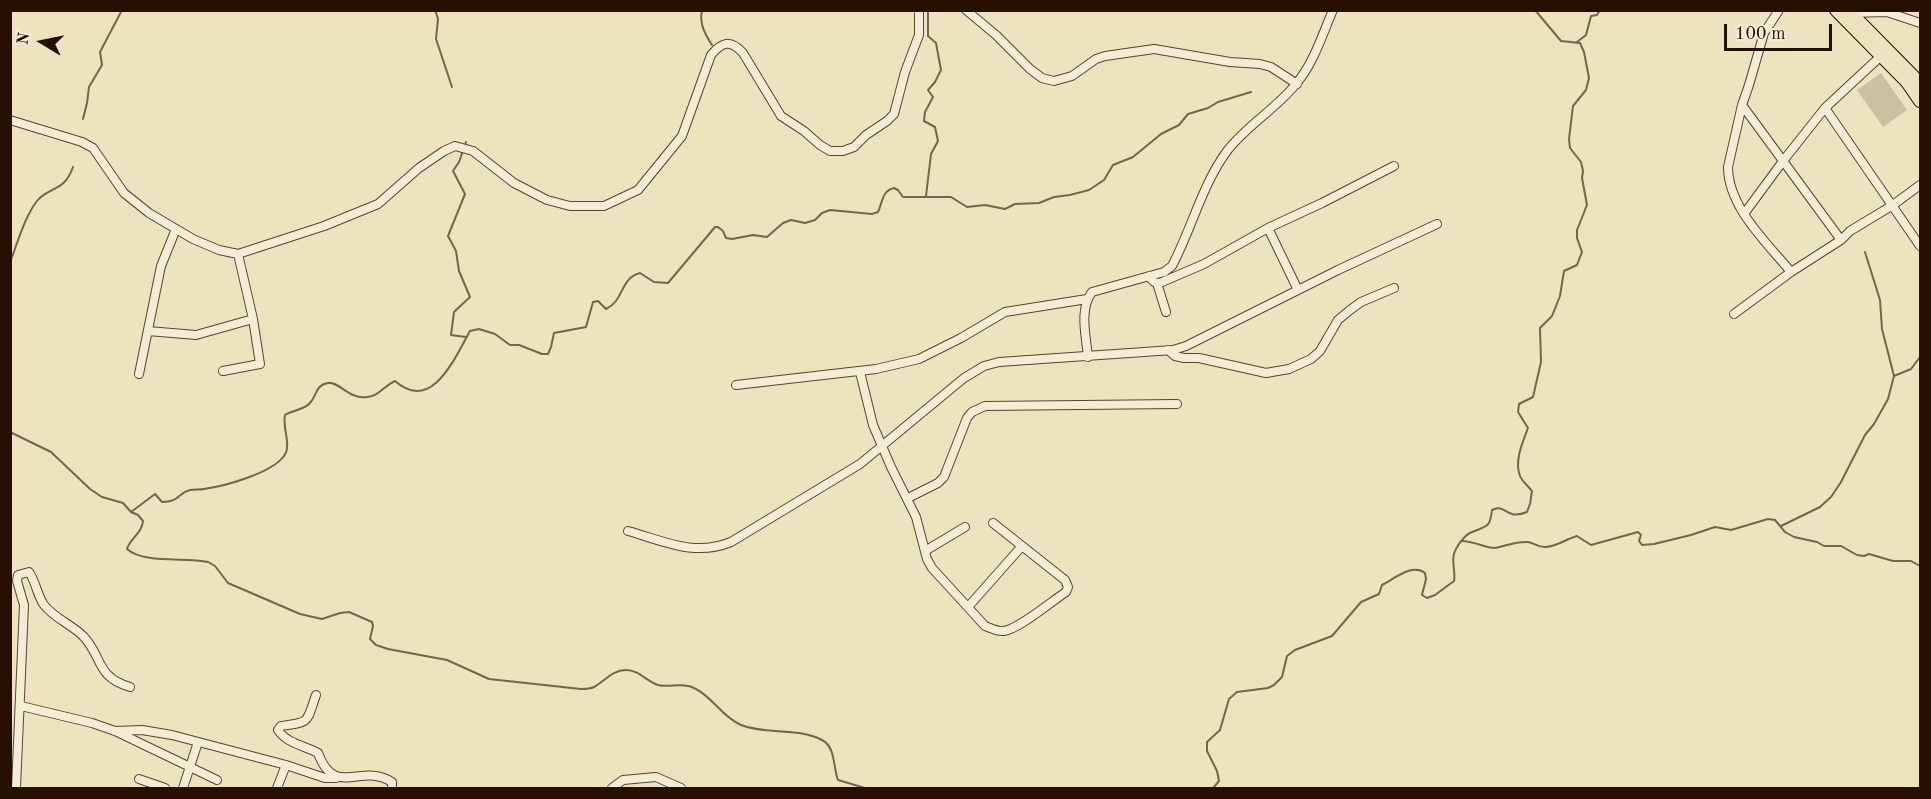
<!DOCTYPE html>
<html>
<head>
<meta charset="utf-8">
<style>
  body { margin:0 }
  #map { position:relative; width:1931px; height:799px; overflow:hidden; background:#ede4bf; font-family:"Old Standard TT",serif }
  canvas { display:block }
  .frame { position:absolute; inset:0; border:12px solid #270f00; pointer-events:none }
  .north { position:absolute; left:12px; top:12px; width:60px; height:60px; -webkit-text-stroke:4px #f3edd5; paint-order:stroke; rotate:280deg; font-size:16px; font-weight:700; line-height:24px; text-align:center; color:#270f00 }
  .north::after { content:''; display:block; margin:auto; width:21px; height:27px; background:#270f00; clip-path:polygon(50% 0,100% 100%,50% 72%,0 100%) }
  .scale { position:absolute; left:1724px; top:24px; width:108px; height:27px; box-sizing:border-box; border:3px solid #270f00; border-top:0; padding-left:8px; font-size:18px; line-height:21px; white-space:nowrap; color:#270f00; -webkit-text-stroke:4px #f3edd5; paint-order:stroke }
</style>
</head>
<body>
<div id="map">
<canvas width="1931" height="799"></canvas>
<div class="frame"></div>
<div class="north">N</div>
<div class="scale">100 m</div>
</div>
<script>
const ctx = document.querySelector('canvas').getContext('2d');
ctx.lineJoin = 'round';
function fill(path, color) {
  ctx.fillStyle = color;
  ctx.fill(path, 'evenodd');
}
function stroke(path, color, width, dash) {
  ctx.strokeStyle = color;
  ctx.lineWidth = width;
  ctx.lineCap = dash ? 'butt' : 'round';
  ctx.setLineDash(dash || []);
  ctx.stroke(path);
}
const green = new Path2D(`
  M1881 73 1907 110 1883 127 1857 90Z`);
const stream = new Path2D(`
  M435 10 438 19 436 39 452 87
  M702 10C699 24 705 34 712 45
  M1577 42 1586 35 1591 16 1597 15 1600 10
  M83 119 87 103 89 87 102 65 100 52 122 10
  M926 196 931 154 938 141 935 127 924 121 925 112 933 97 928 90 935 82 941 70 936 43 928 36V10
  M10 262C18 242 24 218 37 201 49 186 64 193 73 167
  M466 337 451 335 454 312 470 297 459 271 456 251 448 236 465 194 453 171 459 162 466 142
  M1894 376 1911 369 1920 357
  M10 432 51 452 90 489 102 497 123 503 131 512 138 515 143 521C142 534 130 538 127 549 144 564 185 557 208 562L215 566 228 583 300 614 322 619 340 613 349 612 372 622 373 626 370 639 376 645 388 649 447 660 489 679 581 689C585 689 590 689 594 687 605 681 612 670 626 670 639 670 646 681 658 685 670 688 683 682 694 688 712 696 722 717 741 725 766 735 797 727 822 740 836 747 833 768 838 780L865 788
  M131 512 155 494 162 502C180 502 177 493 190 490 195 489 200 490 204 489 225 486 272 473 284 456 292 445 282 428 285 415 293 410 304 410 310 403 317 396 315 385 328 383 339 381 349 400 367 397 379 396 384 386 395 381 432 414 455 357 470 331L479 329 495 334 510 345H519L542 354H548L551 347 554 333 586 327 593 302 598 301 606 309C624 301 620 278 640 273L654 282 668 283 715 227H718L723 231 726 238 732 239 753 235 767 237 783 223 791 220 805 223 815 220 822 213 830 210 872 214 878 212C883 201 882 191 894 188L898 190 903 197H951L967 207 985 205 1005 209 1015 204 1039 203 1054 197 1070 195 1089 190 1104 180 1113 165 1133 157 1161 134 1179 125 1188 114 1208 108 1218 102 1251 92
  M1781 526 1820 507 1831 497 1841 482 1865 435 1874 424 1888 399 1894 376 1882 329 1880 300 1865 252
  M1462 541C1473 541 1486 548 1495 548 1506 546 1516 541 1528 542 1534 543 1539 548 1546 547 1558 546 1566 539 1577 536L1591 545 1638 532 1641 535 1639 541 1642 545 1654 544 1691 535 1715 527 1731 530 1768 519 1775 520 1785 532 1794 537 1817 542 1824 546H1841L1857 555 1864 556 1869 554 1893 561H1911L1920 566
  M1213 788 1219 781 1217 771 1207 751V742L1220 730 1229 699 1237 692 1268 688 1274 685 1282 677 1287 656 1295 650 1332 636 1361 602 1379 594 1382 585C1394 579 1412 563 1425 573L1426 579 1422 595 1427 598 1435 595 1454 581C1456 570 1450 559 1456 549 1459 543 1466 534 1472 532 1487 526 1490 528 1492 510 1507 503 1505 521 1527 512L1530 504 1532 491C1528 486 1522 481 1520 476 1514 461 1523 441 1528 428L1518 412 1519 404 1533 397 1541 362 1540 328 1552 316 1560 296 1564 271 1577 265 1582 252 1577 238V230L1587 205 1582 178 1583 171 1581 162 1570 148 1569 139 1573 106 1586 90 1589 78 1584 52 1580 43 1561 41 1535 10`);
const street = new Path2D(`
  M966 10 996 35 1030 69 1042 78 1054 81 1072 76 1096 59 1105 56 1154 49 1230 62 1260 64 1271 67 1297 84
  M1779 10 1764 33 1749 85 1742 105 1728 167C1728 207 1767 243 1791 272
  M1850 13 1887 12 1920 23
  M1742 105 1841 240
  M1825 108 1920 246
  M10 120 82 142 93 148 124 193 149 213 193 239 219 250 238 254 324 226 378 204 419 168 444 151 455 146 473 151 514 183 547 200 570 206H604L638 190 682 136 711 55C722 42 730 39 743 53L781 116 804 131 820 145 830 151H843L854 147 866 135 887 121 894 114 905 72 919 35V10
  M1744 214 1783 161 1825 108 1881 56
  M1268 228 1298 290
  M1149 276C1153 282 1155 284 1162 282L1204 264 1268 228 1322 203 1394 166
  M1157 283 1166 312
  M1734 314 1791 272 1841 240 1850 231 1893 205 1920 185
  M148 331 196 335 253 319
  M1168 350 1175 356 1184 358H1199L1266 373 1289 369 1311 359 1320 351 1338 320 1350 310 1361 302 1394 288
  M1088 357C1086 336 1079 309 1092 292L1164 272 1172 266C1192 228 1202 185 1227 151 1247 125 1276 109 1296 84 1314 63 1322 35 1333 10
  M223 371 260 364 253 319 238 254
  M860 372 873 425 891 467 916 517 927 559 932 568 985 626C991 628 997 632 1004 631 1019 629 1052 601 1066 592L1068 587 1065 580 993 523
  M139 374 161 266 176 229
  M736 385 876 369 919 359 961 338 1005 312 1087 299
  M908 498 938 483 944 477 967 418 972 412 985 406 1177 404
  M628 531C664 541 694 557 731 542L860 464 964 378 984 366 999 362 1173 350 1186 346 1338 270 1437 224
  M925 551 965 527
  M968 607 1022 546
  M316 695C306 723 311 722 281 726L278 730C286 743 305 746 318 753 335 799 361 762 392 782V788
  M21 706 92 723 115 731 217 780
  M115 731 142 730 172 735 286 765 325 778H336
  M139 779 165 788
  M16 788 24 605 17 581 18 575 29 572C36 582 37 595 44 605 55 619 73 625 84 637 103 658 96 677 130 687
  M183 788 198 742
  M277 788 286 765
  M612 788 623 780 656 777 681 788`);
const primary = new Path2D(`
  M1836 10 1907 82 1920 101
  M1848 10 1914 77 1920 86`);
fill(green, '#cbc09f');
stroke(stream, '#76644c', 2);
stroke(street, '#584430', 10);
stroke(primary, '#270f00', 14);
stroke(street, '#f3edd5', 8);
stroke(primary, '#ede4bf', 12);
</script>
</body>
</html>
